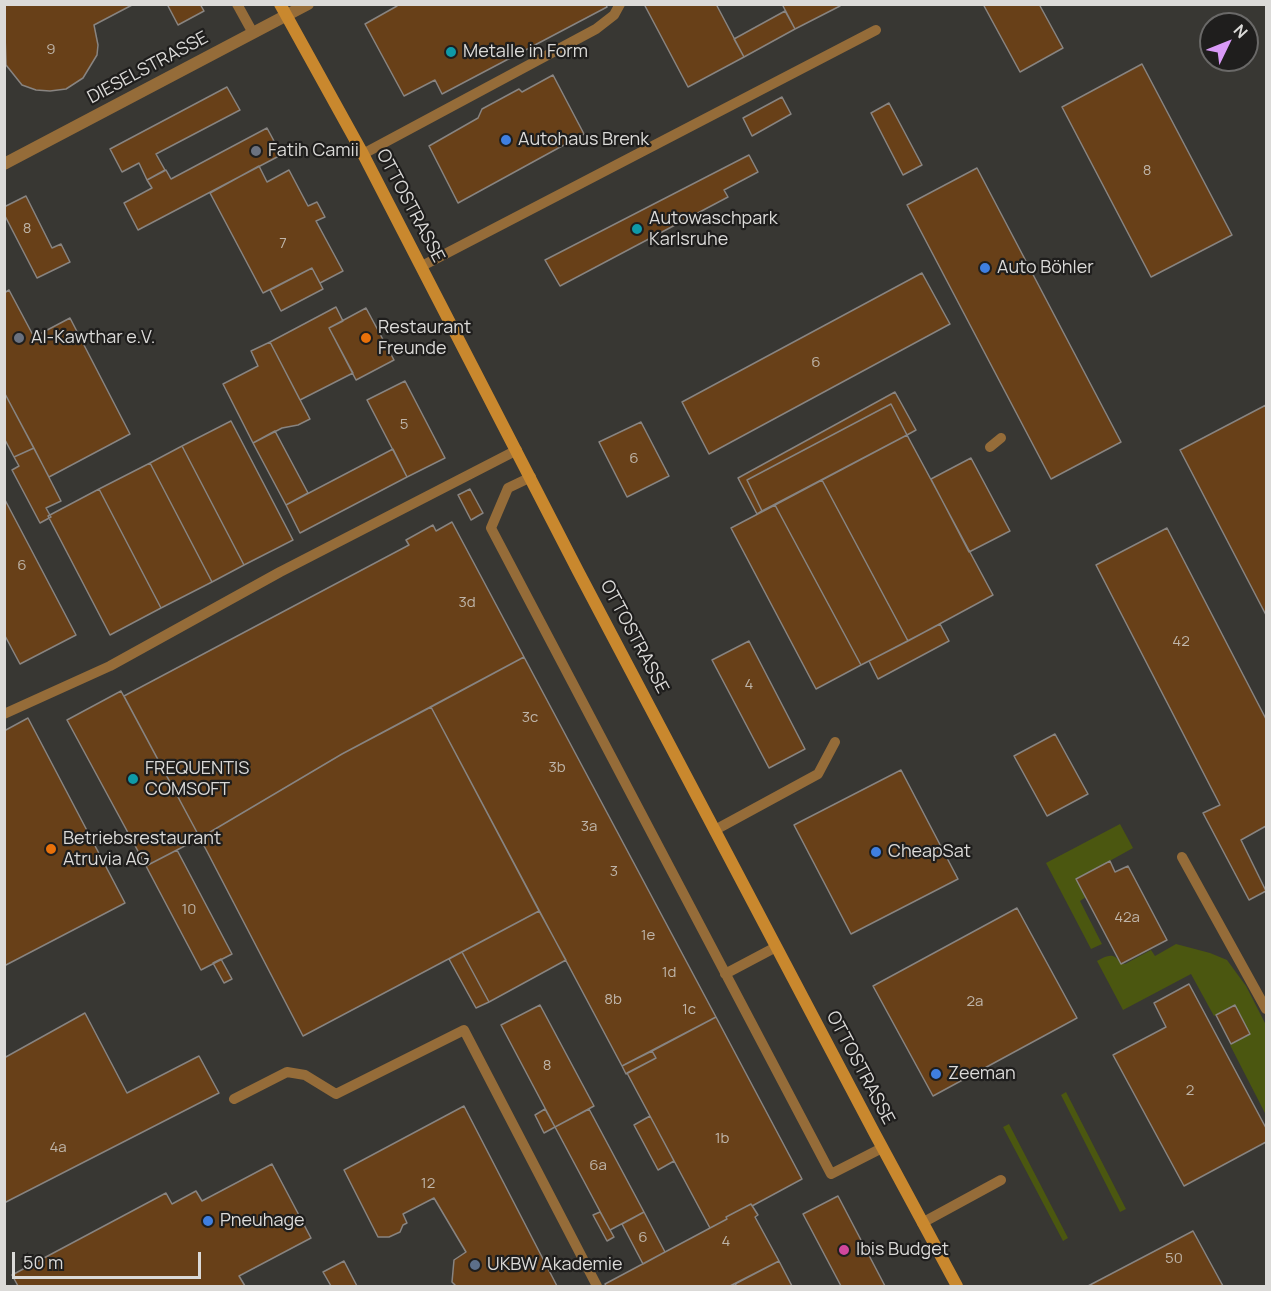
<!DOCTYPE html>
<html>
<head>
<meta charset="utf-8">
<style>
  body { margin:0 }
  #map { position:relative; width:1271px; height:1291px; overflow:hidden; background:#383733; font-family:Manrope,sans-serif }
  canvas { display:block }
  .frame { position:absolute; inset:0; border:6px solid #dbdad8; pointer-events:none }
  .north { position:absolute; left:1199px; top:12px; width:60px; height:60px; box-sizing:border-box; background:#1f1e1d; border:2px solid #6a6968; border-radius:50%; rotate:47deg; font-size:16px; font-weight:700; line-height:24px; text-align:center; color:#dbdad8 }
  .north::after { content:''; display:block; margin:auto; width:21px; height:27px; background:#d99af7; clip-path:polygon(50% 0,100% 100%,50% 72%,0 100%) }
  .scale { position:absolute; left:12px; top:1252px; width:189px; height:27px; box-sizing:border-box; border:3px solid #dbdad8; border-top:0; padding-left:8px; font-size:18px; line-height:21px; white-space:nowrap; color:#dbdad8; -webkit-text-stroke:4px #1f1e1d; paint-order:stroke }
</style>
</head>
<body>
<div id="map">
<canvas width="1271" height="1291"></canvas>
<div class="frame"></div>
<div class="north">N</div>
<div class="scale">50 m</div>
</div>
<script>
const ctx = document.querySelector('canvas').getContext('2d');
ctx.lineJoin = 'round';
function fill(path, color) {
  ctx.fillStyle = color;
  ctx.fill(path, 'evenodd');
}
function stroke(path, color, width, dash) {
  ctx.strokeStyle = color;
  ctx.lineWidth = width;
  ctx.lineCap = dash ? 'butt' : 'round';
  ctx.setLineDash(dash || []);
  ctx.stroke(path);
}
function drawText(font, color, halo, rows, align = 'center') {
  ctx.font = font + ' Manrope,sans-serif';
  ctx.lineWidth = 4.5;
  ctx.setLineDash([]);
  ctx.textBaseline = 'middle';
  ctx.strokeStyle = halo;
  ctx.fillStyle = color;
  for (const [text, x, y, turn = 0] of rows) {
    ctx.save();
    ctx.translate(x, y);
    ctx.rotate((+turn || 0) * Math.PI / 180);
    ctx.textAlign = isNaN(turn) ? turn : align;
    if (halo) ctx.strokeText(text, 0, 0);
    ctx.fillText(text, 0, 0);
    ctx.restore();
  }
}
const green = new Path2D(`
  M1120 824 1133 848 1077 879 1086 897 1080 901 1102 944 1091 949 1046 863Z
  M1176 944 1210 953 1227 960 1246 986 1266 1025V1115L1230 1045 1250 1034 1235 1005 1214 1016 1191 974 1123 1010 1097 961C1107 955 1115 952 1121 964H1125L1151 950 1155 956Z
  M1066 1092 1126 1209 1120 1212 1061 1095Z
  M1009 1124 1068 1238 1063 1241 1003 1127Z`);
const building = new Path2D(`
  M4 4H134L94 25 98 45 97 55 83 78 66 89 50 91 36 90 22 85 6 65Z
  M167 4H200L204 11 178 25Z
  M396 4H606L607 7 442 94 435 80 404 96 365 24 397 6Z
  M644 4H716L744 57 688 87Z
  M782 4H839L840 6 795 29Z
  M983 4H1039L1063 48 1020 72Z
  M785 11 795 29 744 57 734 39Z
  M1142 64 1232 235 1151 277 1062 107Z
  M553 75 584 134 458 203 429 146 478 118 482 109 519 89 522 92Z
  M227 87 240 110 156 154 165 170 147 180 139 163 122 172 110 149Z
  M782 97 791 114 752 136 743 118Z
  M889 103 922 165 903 175 871 113Z
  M267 128 274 141 271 142 279 156 138 230 124 203 152 188 147 180 166 170 171 179Z
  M749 155 758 172 724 190 728 197 560 286 545 260Z
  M259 166 267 182 289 170 308 206 317 202 325 217 316 221 343 271 320 283 312 268 263 293 210 193Z
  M977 168 1121 442 1051 479 907 205Z
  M26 196 52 248 61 244 70 262 37 278 4 214V207Z
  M312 268 323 289 281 311 270 290Z
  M922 273 950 324 709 454 682 402Z
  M9 290 34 337 70 318 130 434 49 477 4 392V293Z
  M336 307 343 321 329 328 353 373 300 400 270 342Z
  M366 308 394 360 356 380 329 328Z
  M270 342 310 419 298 425 282 428 253 443 223 384 258 366 251 351Z
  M405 381 445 458 407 477 367 400Z
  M4 392 34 448 14 457 4 438Z
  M895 392 916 430 907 435 891 404 747 480 762 511 757 514 738 478Z
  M891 404 907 435 762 511 747 480Z
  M1266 405V615L1180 450Z
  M231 421 293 540 244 565 182 446Z
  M641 422 669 476 627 497 599 442Z
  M275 431 308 493 286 505 253 443Z
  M907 435 993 595 908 641 822 480Z
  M182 446 244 565 212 582 150 463Z
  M34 448 61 501 46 508 51 517 40 523 12 470 19 466 14 457Z
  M393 449 407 477 300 533 286 505Z
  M971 458 1010 531 969 552 931 479Z
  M150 463 212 582 161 608 99 489Z
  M822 480 908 641 861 665 775 505Z
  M99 489 161 608 110 635 48 516Z
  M470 489 483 513 471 520 458 495Z
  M4 498 76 635 20 664 4 634Z
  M775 505 861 665 816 689 731 528Z
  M452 522 524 657 342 754 200 838 124 696 409 545 406 540 433 525 436 531Z
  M1167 528 1266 719V826L1241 840 1266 891 1249 900 1203 813 1220 805 1096 565Z
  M940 624 949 641 878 679 869 661Z
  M749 641 805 749 769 768 712 660Z
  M524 657 716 1017 622 1066 431 707Z
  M121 691 200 838 146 866 67 720Z
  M431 707 539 911 303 1036 200 838 342 754Z
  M28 718 125 903 4 966V731Z
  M1055 734 1088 794 1047 816 1014 756Z
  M901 770 958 879 851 934 794 825Z
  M177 850 232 954 201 970 146 866Z
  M1110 861 1115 872 1128 866 1167 940 1121 964 1076 879Z
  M1017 908 1077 1018 933 1096 873 986Z
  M539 911 566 960 489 1002 462 952Z
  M462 952 489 1002 476 1008 449 959Z
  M221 959 232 979 224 983 213 963Z
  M1189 984 1266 1128V1142L1184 1186 1113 1055 1166 1027 1154 1003Z
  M540 1005 594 1106 555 1127 501 1025Z
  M1235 1005 1250 1034 1231 1044 1216 1015Z
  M85 1013 127 1093 199 1056 219 1093 4 1203V1058Z
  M716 1017 802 1179 752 1206 751 1204 726 1217 727 1219 710 1228 627 1073 656 1058 652 1051Z
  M652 1051 656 1058 626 1074 622 1066Z
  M464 1106 557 1286H456L452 1282 454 1260 466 1252 434 1198 403 1214 407 1223 403 1225 400 1232 389 1237H378L344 1170Z
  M545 1109 555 1127 544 1133 535 1115Z
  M589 1109 644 1212 610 1230 555 1127Z
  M650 1116 674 1161 658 1170 634 1125Z
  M272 1164 311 1238 239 1276 245 1286H18L12 1275 166 1193 172 1204 196 1191 202 1201Z
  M838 1196 885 1286H841L803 1214Z
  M751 1204 758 1215 755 1217 779 1261 730 1286H606L605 1284 727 1219 726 1217Z
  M600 1212 614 1237 607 1241 593 1215Z
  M644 1212 665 1252 643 1264 622 1224Z
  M1193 1231 1223 1286H1088Z
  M344 1261 357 1286H331L323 1272Z
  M779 1261 792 1286H737L735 1284Z`);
const lane = new Path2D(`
  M237 4 253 33
  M363 154 596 29 614 15 620 4
  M422 266 876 30
  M990 447 1001 438
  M531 477 508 488 491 528 831 1174 882 1148
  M4 714 110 666 280 572 517 450
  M715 830 818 774 835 742
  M1182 857 1266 1009
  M725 974 776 947
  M234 1099 287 1072 305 1075 336 1094 464 1030 597 1286
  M922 1223 1001 1180`);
const street = new Path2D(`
  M4 164 308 4`);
const secondary = new Path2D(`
  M280 4 363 154 578 571 875 1134 957 1286`);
const markers = [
  [451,52,6,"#0f9aa8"],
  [506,140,6,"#3f7fe0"],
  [256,151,6,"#6b7280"],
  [637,229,6,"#0f9aa8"],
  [985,268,6,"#3f7fe0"],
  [19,338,6,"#6b7280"],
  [366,338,6,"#e8710a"],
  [133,779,6,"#0f9aa8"],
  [51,849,6,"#e8710a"],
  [876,852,6,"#3f7fe0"],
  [936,1074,6,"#3f7fe0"],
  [208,1221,6,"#3f7fe0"],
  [844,1250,6,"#d1479c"],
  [475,1265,6,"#5c6f8a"]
];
const numberNames = [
  ["9",51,50],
  ["8",1147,171],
  ["8",27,229],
  ["7",283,244],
  ["6",816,363],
  ["5",404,425],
  ["6",634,459],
  ["6",22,566],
  ["3d",467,603],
  ["42",1181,642],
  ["4",749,685],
  ["3c",530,718],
  ["3b",557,768],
  ["3a",589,827],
  ["3",614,872],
  ["10",189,910],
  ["42a",1127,918],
  ["1e",648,936],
  ["1d",669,973],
  ["8b",613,1000],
  ["2a",975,1002],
  ["1c",689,1010],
  ["8",547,1066],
  ["2",1190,1091],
  ["1b",722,1139],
  ["4a",58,1148],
  ["6a",598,1166],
  ["12",428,1184],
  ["6",643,1238],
  ["4",726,1242],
  ["50",1174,1259]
];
const poiNames = [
  ["Metalle in Form",463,52],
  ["Autohaus Brenk",518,140],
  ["Fatih Camii",268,151],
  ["Autowaschpark",649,219],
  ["Karlsruhe",649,240],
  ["Auto Böhler",997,268],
  ["Restaurant",378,328],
  ["Freunde",378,349],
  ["Al-Kawthar e.V.",31,338],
  ["FREQUENTIS",145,769],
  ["COMSOFT",145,790],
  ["Betriebsrestaurant",63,839],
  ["Atruvia AG",63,860],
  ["CheapSat",888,852],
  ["Zeeman",948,1074],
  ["Pneuhage",220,1221],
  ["Ibis Budget",856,1250],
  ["UKBW Akademie",487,1265]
];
const streetNames = [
  ["DIESELSTRASSE",148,68,-28],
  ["OTTOSTRASSE",410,206,62],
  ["OTTOSTRASSE",634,637,62],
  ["OTTOSTRASSE",860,1068,62]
];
fill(green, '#4b5710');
fill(building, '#684018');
stroke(building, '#888481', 1.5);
stroke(lane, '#956c39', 10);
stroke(street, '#956c39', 12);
stroke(secondary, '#c9882e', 12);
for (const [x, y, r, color] of markers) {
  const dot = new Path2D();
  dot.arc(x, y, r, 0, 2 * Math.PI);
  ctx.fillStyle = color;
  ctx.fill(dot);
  stroke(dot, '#1f1e1d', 2);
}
drawText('15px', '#beb4a8', null, numberNames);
drawText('18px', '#dbdad8', '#1f1e1d', poiNames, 'left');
drawText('18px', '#dbdad8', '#1f1e1d', streetNames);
</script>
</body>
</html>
